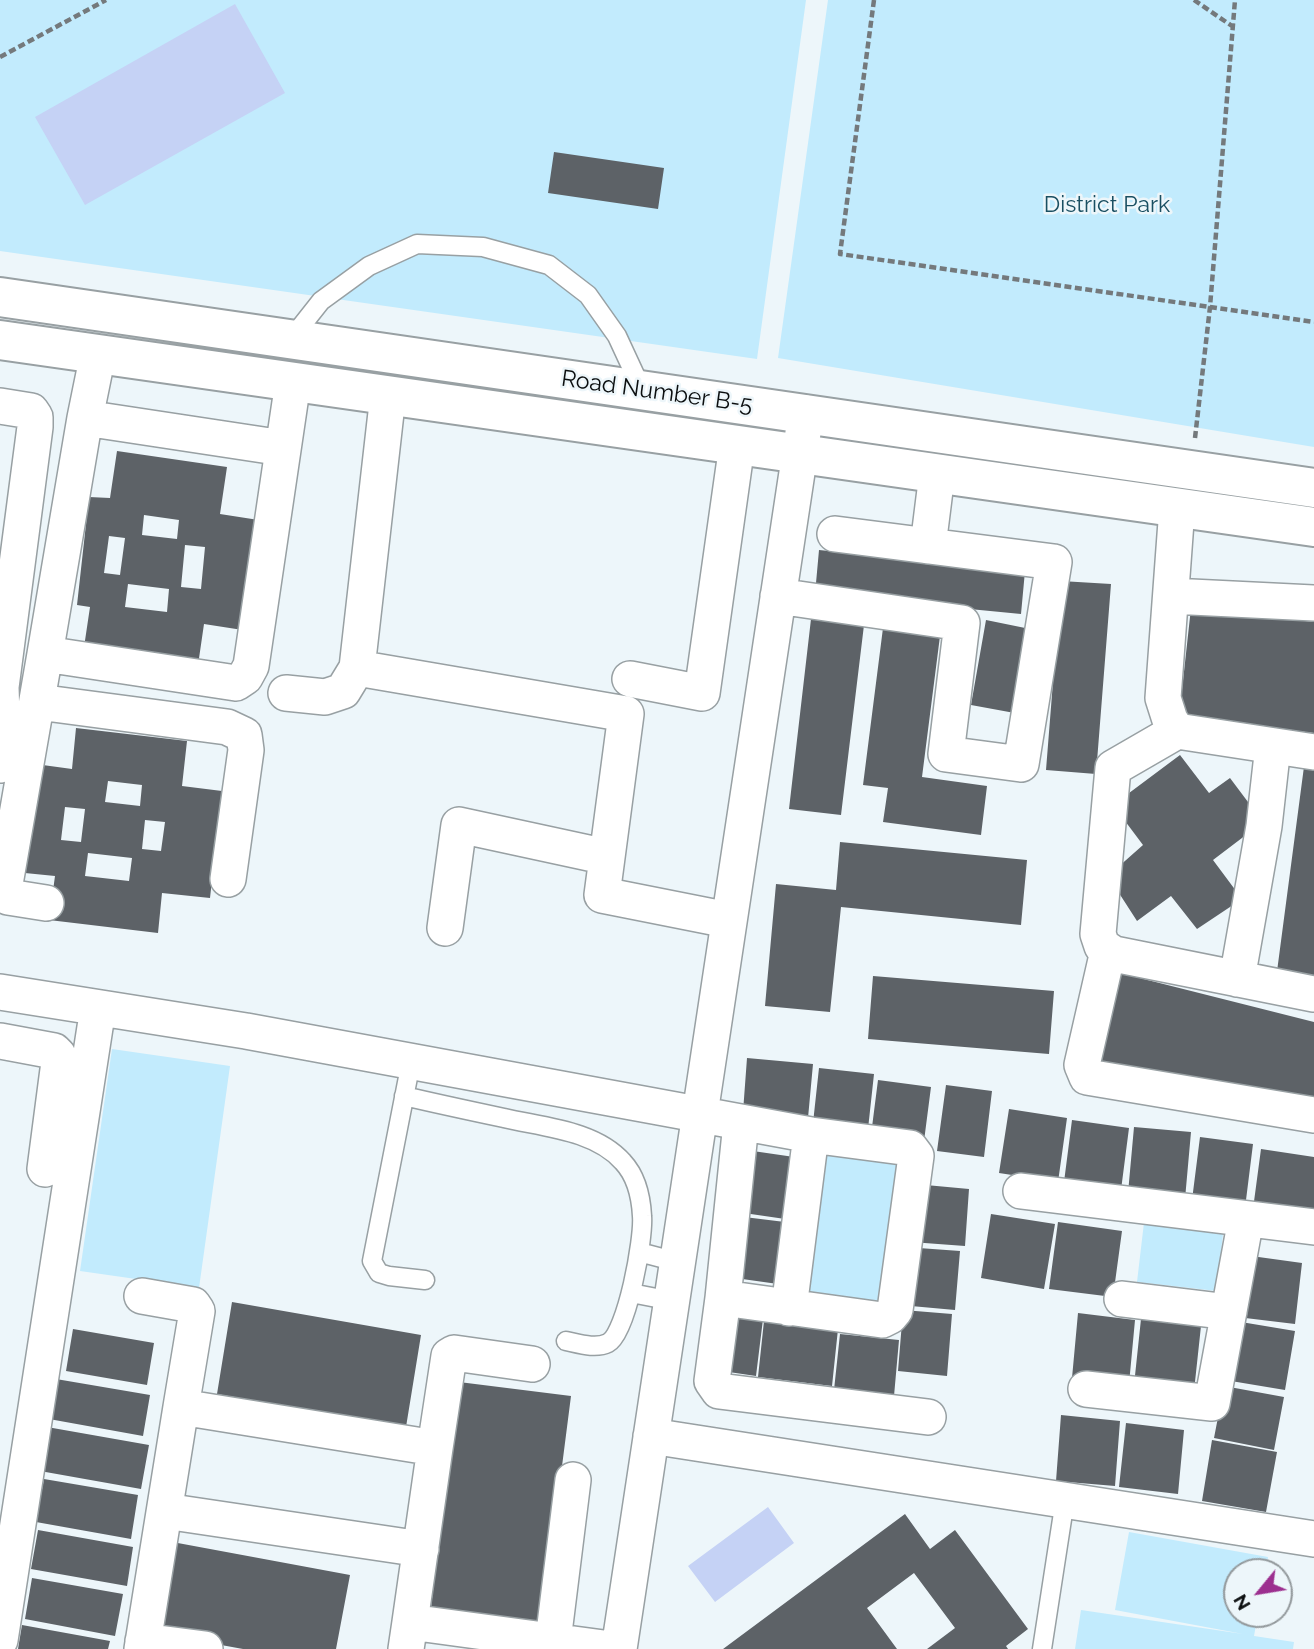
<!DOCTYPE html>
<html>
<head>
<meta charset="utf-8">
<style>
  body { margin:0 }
  #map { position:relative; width:1314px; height:1649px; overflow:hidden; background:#edf6fa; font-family:Raleway,sans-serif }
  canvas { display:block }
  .north { position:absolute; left:1223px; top:1558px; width:70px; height:70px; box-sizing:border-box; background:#edf6fa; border:2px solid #93999c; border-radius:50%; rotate:240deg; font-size:19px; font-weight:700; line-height:28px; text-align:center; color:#0b0e0f }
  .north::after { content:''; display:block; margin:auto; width:24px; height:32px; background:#9c2f8f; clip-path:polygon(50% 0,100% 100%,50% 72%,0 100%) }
</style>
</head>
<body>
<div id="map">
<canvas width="1314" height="1649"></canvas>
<div class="north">N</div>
</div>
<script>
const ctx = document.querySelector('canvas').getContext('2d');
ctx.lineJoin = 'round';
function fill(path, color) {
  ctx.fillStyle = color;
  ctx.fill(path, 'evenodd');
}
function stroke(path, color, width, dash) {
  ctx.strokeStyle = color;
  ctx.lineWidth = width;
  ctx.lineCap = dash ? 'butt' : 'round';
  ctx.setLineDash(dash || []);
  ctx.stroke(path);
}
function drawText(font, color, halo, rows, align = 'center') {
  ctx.font = font + ' Raleway,sans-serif';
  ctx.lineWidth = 5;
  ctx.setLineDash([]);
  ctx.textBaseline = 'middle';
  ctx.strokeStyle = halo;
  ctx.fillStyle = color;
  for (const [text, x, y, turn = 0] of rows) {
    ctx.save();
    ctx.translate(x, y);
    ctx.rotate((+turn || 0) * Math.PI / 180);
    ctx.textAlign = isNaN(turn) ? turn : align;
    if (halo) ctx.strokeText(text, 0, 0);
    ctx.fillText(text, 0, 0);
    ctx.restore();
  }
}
const green = new Path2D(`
  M0 0H806L757 359 0 251Z
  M828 0H1314V447L778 358Z
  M112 1049 230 1066 199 1288 80 1271Z
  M819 1148 905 1159 886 1311 800 1299Z
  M1145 1214 1224 1224 1217 1291 1137 1282Z
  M1129 1532 1268 1557 1265 1572H1237V1614H1258L1254 1636 1294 1642 1293 1649H1075L1081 1610 1243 1634 1115 1610Z`);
const water = new Path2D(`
  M235 4 285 93 85 205 35 117Z
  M768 1507 794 1543 715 1602 688 1566Z`);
const building = new Path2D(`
  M554 152 664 168 658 209 548 193Z
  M117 451 227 467 220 514 265 521 249 631 204 624 197 672 83 654 90 607 77 605 89 497 110 498ZM144 515 179 520 177 539 142 535ZM109 536 125 538 120 575 104 573ZM185 545 205 547 201 589 181 587ZM128 584 169 589 167 612 125 607Z
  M819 550 1025 571 1021 614 815 594Z
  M1061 581 1111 584 1096 774 1046 770Z
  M1191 608 1314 622V733L1179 717Z
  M811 619 864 625 841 815 789 809Z
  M986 620 1035 630 1020 714 971 705Z
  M883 628 940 636 922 777 987 786 981 835 883 822 888 788 863 785Z
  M76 728 187 741 182 786 222 791 210 898 162 893 158 933 49 920 55 876 15 872 28 763 72 769ZM108 781 142 785 140 806 105 802ZM65 807 85 809 81 842 61 840ZM145 820 165 822 161 851 142 849ZM88 853 132 858 129 881 85 876Z
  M1180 755 1209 793 1230 778 1263 822 1213 860 1242 899 1197 929 1171 896 1137 921 1108 876 1143 845 1113 805Z
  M1305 759 1314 760V984L1276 979Z
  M840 842 1027 860 1021 925 841 907 830 1012 765 1006 776 884 836 890Z
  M1108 970 1314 1022V1106L1099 1067Z
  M873 976 1054 991 1049 1054 868 1039Z
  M747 1058 813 1064 808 1118 743 1112Z
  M819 1068 874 1074 868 1129 813 1123Z
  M878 1080 931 1087 924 1141 871 1135Z
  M946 1085 992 1091 984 1157 937 1151Z
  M1009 1109 1067 1118 1058 1182 999 1173Z
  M1072 1120 1129 1128 1121 1190 1064 1182Z
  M1134 1127 1191 1132 1185 1199 1128 1193Z
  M1200 1137 1253 1144 1245 1208 1192 1200Z
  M1261 1149 1314 1157V1210L1253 1209Z
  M746 1150 801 1158 792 1220 737 1212Z
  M915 1184 969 1189 965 1246 911 1242Z
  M991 1214 1055 1224 1044 1289 981 1278Z
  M736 1216 793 1223 785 1285 728 1277Z
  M1058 1222 1122 1231 1113 1297 1049 1289Z
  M905 1247 960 1251 955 1310 900 1305Z
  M1244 1255 1302 1263 1295 1324 1237 1317Z
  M232 1302 421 1335 406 1427 217 1394Z
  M903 1310 952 1314 947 1376 898 1371Z
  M1078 1313 1135 1320 1129 1384 1072 1378Z
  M729 1314 763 1319 756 1376 722 1371Z
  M1141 1319 1201 1326 1194 1391 1134 1385Z
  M764 1321 838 1329 832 1386 758 1377Z
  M1235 1321 1295 1331 1285 1390 1225 1380Z
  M73 1329 154 1343 147 1385 66 1371Z
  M840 1334 899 1340 894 1396 834 1390Z
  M56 1379 150 1395 143 1436 49 1419Z
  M459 1382 571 1396 542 1622 431 1607Z
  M1224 1386 1284 1397 1274 1450 1214 1438Z
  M1061 1415 1120 1421 1115 1486 1056 1481Z
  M1126 1423 1184 1430 1178 1494 1119 1487Z
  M47 1427 149 1445 141 1489 40 1471Z
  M1212 1440 1277 1452 1266 1512 1202 1501Z
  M44 1479 138 1495 131 1539 36 1522Z
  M905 1514 930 1549 955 1530 1028 1629 1006 1646 1008 1649H927L955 1628 914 1573 867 1608 897 1649H723Z
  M38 1530 133 1547 127 1586 31 1569Z
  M167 1541 350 1575 336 1649H243L150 1632Z
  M32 1578 123 1594 115 1636 25 1619Z
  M22 1625 110 1641 108 1649H18Z`);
const path = new Path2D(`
  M874 0 840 254 1314 322
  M1194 0 1232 26
  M0 57 106 0
  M1195 438 1210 307 1235 0`);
const service = new Path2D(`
  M291 339 321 301 369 266 417 244 483 247 549 265 588 295 617 336 642 390
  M411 1062 372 1261 379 1273 389 1276 425 1280
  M404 1096C438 1104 471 1111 504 1118 542 1127 595 1130 623 1162 636 1176 641 1197 642 1216 644 1238 627 1333 608 1343 596 1349 580 1344 566 1341
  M639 1252 677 1262
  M631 1293 672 1301
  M1042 1649 1065 1500`);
const minor = new Path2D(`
  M98 354 85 418 283 448
  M0 406 31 411 35 417V427L1 687 3 745 0 765
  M928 546 937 474
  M778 596 962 623 946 754 1021 764 1054 562 835 534
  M1171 596 1314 603
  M45 654 85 418
  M357 668 626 714 602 895 728 920
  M630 679 702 693 737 445
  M286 693 325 697 343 691 357 668 388 395
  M38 702 227 727 244 735 246 750 228 879
  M1177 731 1170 720 1163 698 1177 508
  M1314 752 1177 731 1113 768 1098 934 1102 946 1114 954 1314 994
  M46 903 8 897 5 884 45 654 236 683 245 677 251 666 293 382
  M445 928 459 825 607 857
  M1108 951 1082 1065 1087 1077 1314 1115
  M1237 979 1264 826 1273 746
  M0 992 246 1031 811 1135 910 1148 916 1156 895 1310 890 1316 882 1320 723 1298 741 1123
  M0 1041 54 1051 58 1055 59 1062 45 1169
  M1021 1191 1314 1227
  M142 1296 193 1305 197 1311 181 1407
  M723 1298 712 1381 719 1391 928 1417
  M1122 1299 1229 1312
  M789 1308 811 1135
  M1086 1389 1212 1403 1246 1219
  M651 1436 1314 1539
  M435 1448 449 1356 454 1353 532 1364
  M165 1511 421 1549
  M0 1640 98 1008
  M143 1641 205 1649
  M142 1649 181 1407 435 1448 410 1622
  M406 1649 410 1622 611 1649
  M552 1649 573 1480
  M619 1649 806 413`);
const tertiary = new Path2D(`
  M0 297 1314 488
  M0 340 1314 527`);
const parkNames = [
  ["District Park",1107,205]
];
const streetNames = [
  ["Road Number B-5",657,392,8]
];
fill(green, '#c2ebfd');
fill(water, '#c5d2f5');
fill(building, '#5d6267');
stroke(service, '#98a0a3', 21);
stroke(minor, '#98a0a3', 38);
stroke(tertiary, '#98a0a3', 42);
stroke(path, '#74797c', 4.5, [7, 3.5]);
stroke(service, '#fff', 18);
stroke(minor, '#fff', 35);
stroke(tertiary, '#fff', 38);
drawText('23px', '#194f62', '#edf6fa', parkNames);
drawText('23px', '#0b0e0f', '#edf6fa', streetNames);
</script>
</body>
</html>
